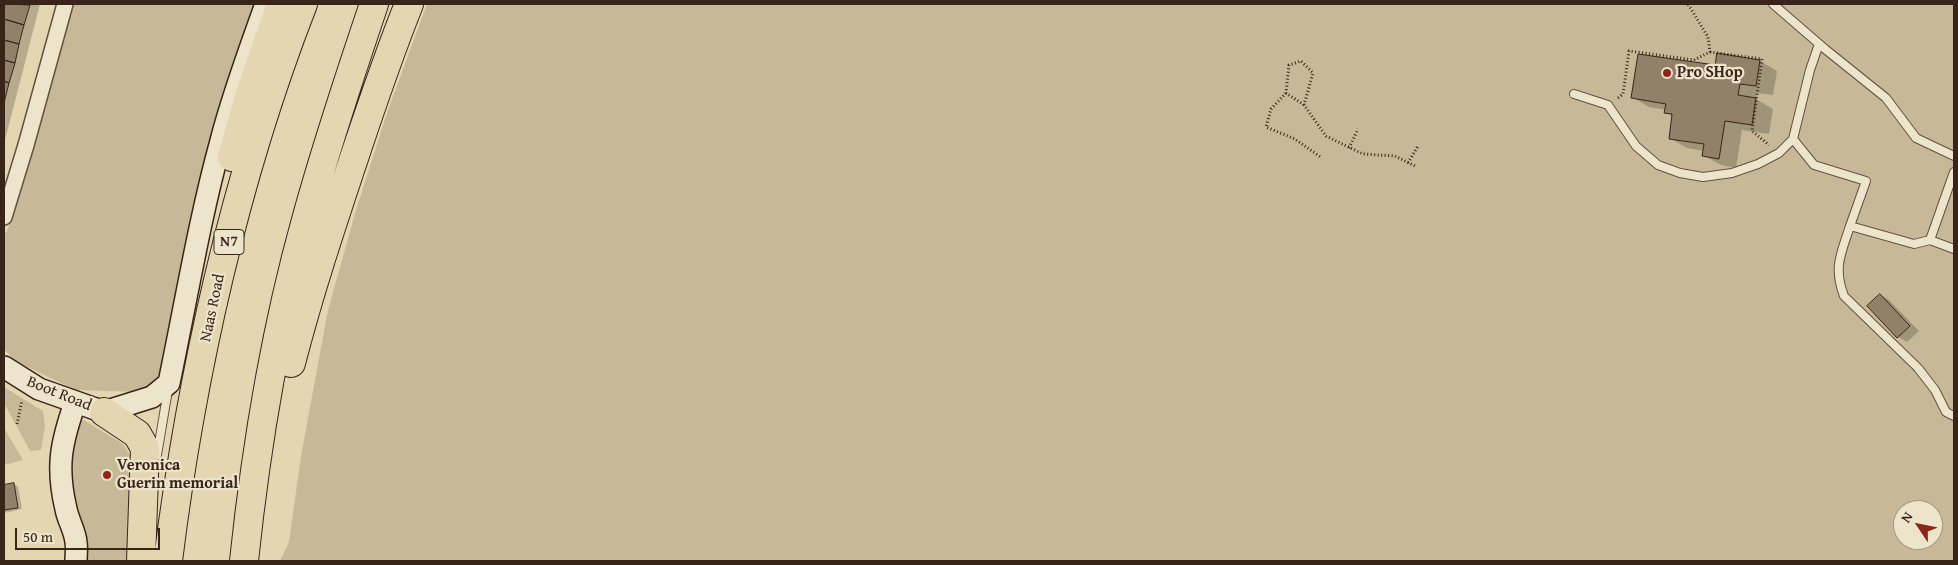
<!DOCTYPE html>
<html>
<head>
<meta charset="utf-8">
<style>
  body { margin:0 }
  #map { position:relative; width:1958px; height:565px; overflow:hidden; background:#e4d6b1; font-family:"Gentium Book Plus",serif }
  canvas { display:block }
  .frame { position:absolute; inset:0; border:5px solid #3a241a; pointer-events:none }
  .north { position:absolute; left:1893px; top:500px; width:50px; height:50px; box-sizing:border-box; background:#ede4cc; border:1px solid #a59785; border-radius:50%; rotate:304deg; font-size:14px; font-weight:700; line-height:20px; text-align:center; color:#3a241a }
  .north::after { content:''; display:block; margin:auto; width:18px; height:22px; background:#8f2418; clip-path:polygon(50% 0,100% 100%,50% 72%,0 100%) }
  .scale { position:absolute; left:15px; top:528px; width:145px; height:22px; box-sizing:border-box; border:2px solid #3a241a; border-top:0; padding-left:6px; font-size:15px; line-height:18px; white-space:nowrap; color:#3a241a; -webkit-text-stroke:4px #ede4cc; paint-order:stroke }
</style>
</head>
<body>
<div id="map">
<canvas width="1958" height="565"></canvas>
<div class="frame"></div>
<div class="north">N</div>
<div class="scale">50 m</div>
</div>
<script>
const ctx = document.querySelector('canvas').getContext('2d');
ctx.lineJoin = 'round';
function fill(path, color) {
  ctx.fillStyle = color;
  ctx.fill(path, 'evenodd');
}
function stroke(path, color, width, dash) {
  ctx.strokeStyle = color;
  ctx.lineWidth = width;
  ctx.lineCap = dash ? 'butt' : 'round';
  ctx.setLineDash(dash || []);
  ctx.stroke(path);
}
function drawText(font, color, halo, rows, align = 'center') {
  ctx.font = font + ' "Gentium Book Plus",serif';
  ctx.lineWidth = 4.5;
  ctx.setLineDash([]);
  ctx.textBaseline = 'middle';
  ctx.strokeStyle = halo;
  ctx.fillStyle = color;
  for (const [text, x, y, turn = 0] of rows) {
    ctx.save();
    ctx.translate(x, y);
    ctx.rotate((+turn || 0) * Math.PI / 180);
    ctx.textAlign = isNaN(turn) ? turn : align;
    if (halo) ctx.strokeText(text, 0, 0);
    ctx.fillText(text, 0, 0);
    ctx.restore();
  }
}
const green = new Path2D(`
  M74 4H263L167 370 141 392 76 390 15 361 4 349V235L7 231 18 200Z
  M427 4H1954V561H280L289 542 301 456 328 310 356 210 387 113ZM1903 510H1933V540H1903Z
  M4 387 43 411 45 426 41 450 30 451 4 403Z
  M72 413 123 444 139 469 134 561H84L66 451Z
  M4 428 23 460 4 465Z`);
const shadow = new Path2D(`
  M4 4H40L4 144Z
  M1760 61 1777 71 1773 95 1757 93 1756 99 1773 109 1769 134 1742 130 1736 168 1721 165 1703 155 1704 151 1687 148 1670 138 1673 117 1666 112V110L1649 107 1632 97 1716 67Z
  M1880 295 1889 300 1919 331 1907 342 1898 337 1868 306Z
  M14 484 18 487 22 509 4 513V486Z`);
const building = new Path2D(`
  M4 4 30 5 24 25 4 19Z
  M4 19 24 25 19 44 4 40Z
  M4 40 19 44 15 63 4 60Z
  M1717 53 1760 60 1756 86 1740 84 1738 95 1756 98 1752 125 1725 121 1719 159 1702 156 1704 144 1669 139 1672 114 1664 113 1666 104 1631 98 1638 54 1715 65Z
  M4 60 15 63 9 83 4 81Z
  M4 81 9 83 4 103Z
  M1880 294 1910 326 1897 338 1867 306Z
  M14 483 18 508 4 510V485Z`);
const path = new Path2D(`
  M1710 52 1762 59 1752 131 1769 145
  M1286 93 1271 109 1266 127 1295 139 1322 158
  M1618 98 1623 94 1629 51 1694 60 1710 52 1708 37 1688 4
  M1304 105 1286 93 1289 65 1301 61 1313 73 1304 105 1326 136 1363 154 1395 156 1415 166
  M1349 148 1358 129
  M1408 163 1418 146
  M17 424 22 400`);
const lane = new Path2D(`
  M1773 4 1825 49 1886 98 1916 138 1954 156
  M1574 94 1608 105 1636 146 1658 165 1680 173 1703 177 1732 173 1758 164 1779 153 1793 139 1810 70 1819 44
  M1793 139 1814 165 1866 181 1850 226 1914 244 1930 240 1954 249
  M1850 226C1841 254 1833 267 1844 296L1918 368 1935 390 1946 412 1954 416
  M1930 240 1954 172
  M157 455 168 390`);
const street = new Path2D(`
  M4 217 26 145 65 4`);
const secondary = new Path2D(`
  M4 367 39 389 104 412 152 397 169 383C186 302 199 221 221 141 233 94 250 49 266 4
  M75 403C61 443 56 467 66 509 68 520 75 531 76 542 77 548 76 555 76 561`);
const highway = new Path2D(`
  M232 157 249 97 281 4
  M291 363C309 293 332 224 355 155 372 104 389 54 409 4
  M104 412 137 434 145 448 141 561
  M168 561C191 375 235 178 303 4
  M244 561C256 447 275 331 306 220 326 147 350 75 374 4`);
const markers = [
  [1667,73,5,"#8f2418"],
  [107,475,5,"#8f2418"]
];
const shields = [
  [229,242,30]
];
const shieldNames = [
  ["N7",229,242]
];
const poiNames = [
  ["Pro SHop",1677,73],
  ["Veronica",117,466],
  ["Guerin memorial",117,484]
];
const streetNames = [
  ["Naas Road",213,308,-78],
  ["Boot Road",59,394,22]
];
fill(green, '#c7b897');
fill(shadow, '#0003');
fill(building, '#928169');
stroke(building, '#3a241a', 1);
stroke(lane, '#645040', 10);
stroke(street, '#645040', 18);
stroke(secondary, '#3a241a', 24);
stroke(highway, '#3a241a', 30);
stroke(path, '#3a241a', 3, [1, 2.5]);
stroke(lane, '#ede4cc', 8);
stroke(street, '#ede4cc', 15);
stroke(secondary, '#ede4cc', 21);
stroke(highway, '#e4d6b1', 28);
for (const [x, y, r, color] of markers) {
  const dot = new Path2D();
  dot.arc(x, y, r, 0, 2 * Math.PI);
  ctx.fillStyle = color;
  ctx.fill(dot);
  stroke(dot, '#ede4cc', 2);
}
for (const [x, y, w] of shields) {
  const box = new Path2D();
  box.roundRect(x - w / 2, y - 12.5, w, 25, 4);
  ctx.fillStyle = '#ede4cc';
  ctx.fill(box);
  stroke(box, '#3a241a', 1);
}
drawText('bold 15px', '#3a241a', null, shieldNames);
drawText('bold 16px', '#3a241a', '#ede4cc', poiNames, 'left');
drawText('16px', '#3a241a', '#ede4cc', streetNames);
</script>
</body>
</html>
